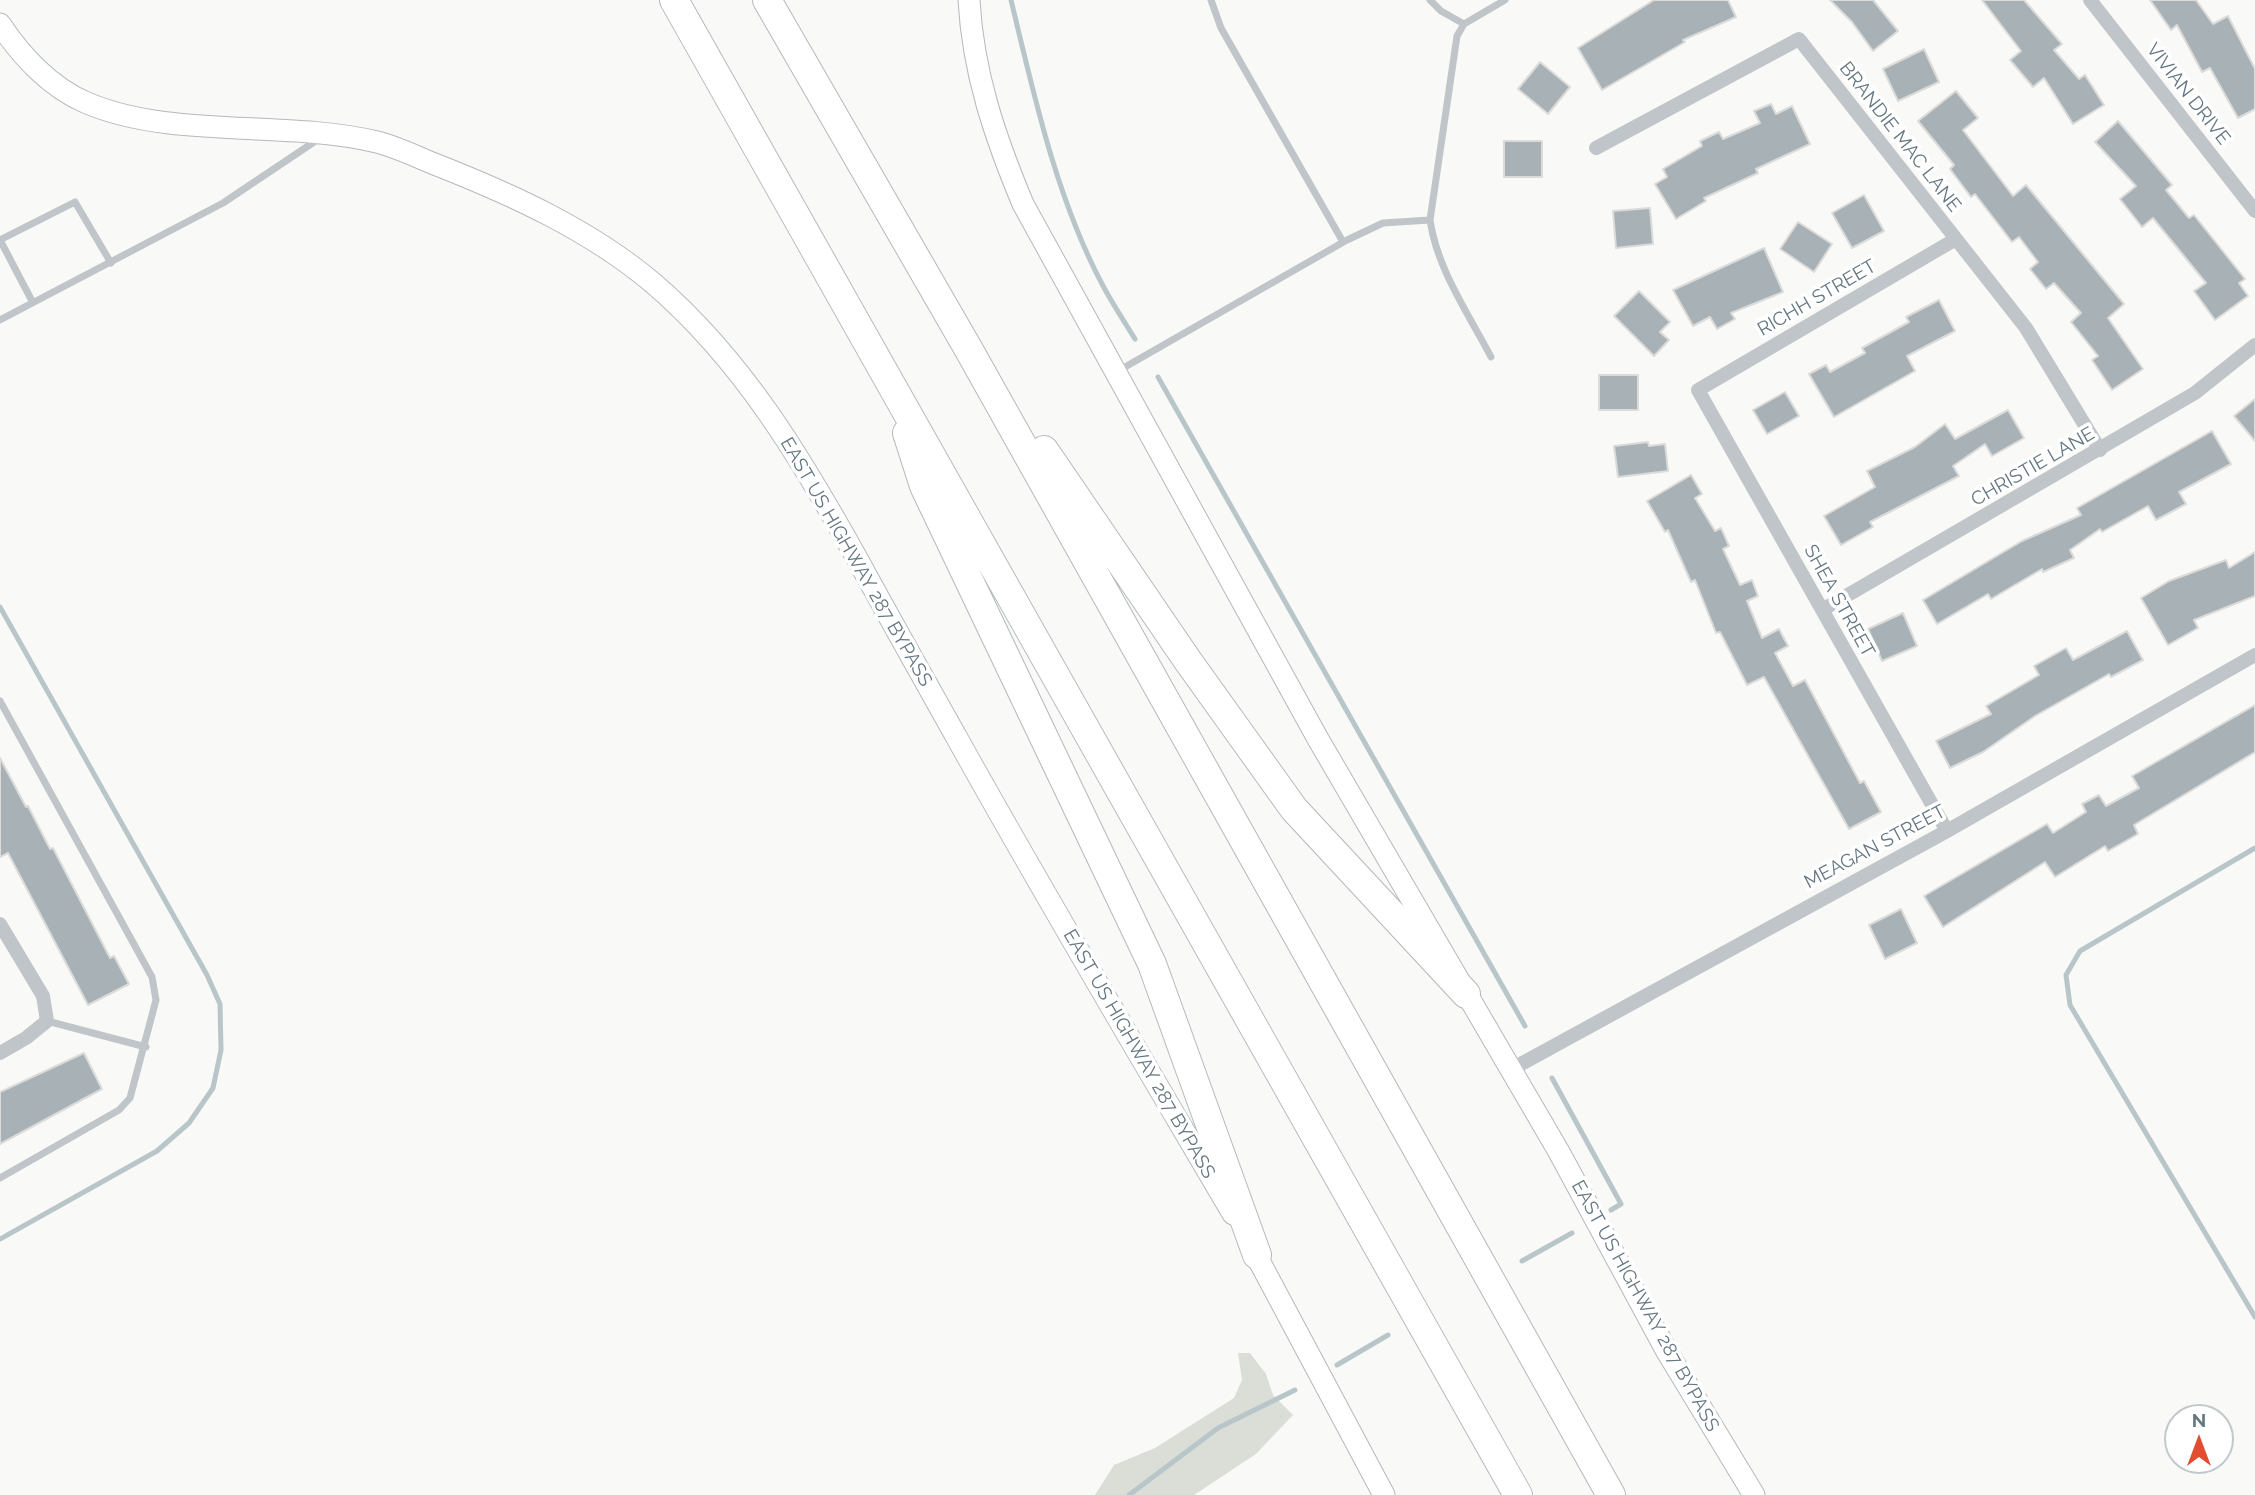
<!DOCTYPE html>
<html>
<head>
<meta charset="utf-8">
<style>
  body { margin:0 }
  #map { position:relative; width:2255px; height:1495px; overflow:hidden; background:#f9f9f7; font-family:Raleway,sans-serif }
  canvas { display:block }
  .north { position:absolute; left:2164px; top:1404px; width:70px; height:70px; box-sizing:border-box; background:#fff; border:2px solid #c1c9cd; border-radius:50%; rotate:0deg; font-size:19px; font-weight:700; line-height:28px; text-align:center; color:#657781 }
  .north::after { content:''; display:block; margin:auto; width:24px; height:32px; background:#e04d31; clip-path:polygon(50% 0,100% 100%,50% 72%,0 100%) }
</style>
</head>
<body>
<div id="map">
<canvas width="2255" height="1495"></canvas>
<div class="north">N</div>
</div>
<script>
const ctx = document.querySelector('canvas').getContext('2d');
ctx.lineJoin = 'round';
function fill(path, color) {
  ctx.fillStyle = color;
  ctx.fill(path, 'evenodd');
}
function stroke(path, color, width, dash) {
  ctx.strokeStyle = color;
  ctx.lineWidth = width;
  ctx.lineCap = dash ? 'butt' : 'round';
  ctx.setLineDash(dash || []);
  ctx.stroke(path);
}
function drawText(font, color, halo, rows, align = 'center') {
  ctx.font = font + ' Raleway,sans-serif';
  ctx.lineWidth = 7;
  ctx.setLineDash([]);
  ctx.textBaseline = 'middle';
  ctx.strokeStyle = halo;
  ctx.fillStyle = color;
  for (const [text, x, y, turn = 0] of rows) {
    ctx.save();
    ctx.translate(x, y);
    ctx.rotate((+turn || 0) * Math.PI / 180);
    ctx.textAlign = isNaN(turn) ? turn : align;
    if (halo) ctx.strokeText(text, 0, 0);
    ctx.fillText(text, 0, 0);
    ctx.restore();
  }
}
const green = new Path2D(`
  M1238 1353H1250L1266 1374 1273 1395 1293 1415 1256 1454 1194 1495H1095L1114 1465 1155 1448 1234 1398 1242 1380Z`);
const stream = new Path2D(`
  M1011 0C1034 95 1056 197 1102 284 1112 303 1124 321 1135 339
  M1158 377 1525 1026
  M0 607 207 975 220 1004 221 1050 213 1088 189 1123 157 1151 0 1239
  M2255 848 2080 951 2066 975 2070 1005 2255 1317
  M1552 1078 1621 1204 1611 1210
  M1522 1261 1572 1233
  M1337 1365 1388 1335
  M1129 1495 1218 1428 1295 1390`);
const building = new Path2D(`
  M1654 0H1728L1736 17 1683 40 1685 42 1602 90 1578 48Z
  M1830 0H1873L1898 31 1873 51 1852 22Z
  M1982 0H2024L2062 44 2054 50 2079 79 2085 75 2104 105 2073 124 2044 78 2033 87 2010 60 2021 51Z
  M2150 0H2196L2213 24 2228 16 2255 69V109L2238 118 2210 68 2202 72 2177 25 2171 30Z
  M1924 49 1939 82 1898 101 1883 69Z
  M1540 62 1570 87 1548 114 1518 89Z
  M1956 91 1978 118 1963 130 2013 196 2026 185 2124 304 2108 318 2143 369 2112 390 2092 360 2098 356 2071 322 2081 313 2054 283 2046 289 2030 269 2038 262 2019 237 2012 242 1975 194 1971 197 1950 169 1954 165 1918 121Z
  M1771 104 1776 114 1792 106 1810 144 1756 169 1758 173 1704 198 1706 201 1676 219 1655 184 1667 177 1663 169 1702 146 1700 141 1719 132 1723 139 1760 123 1754 111Z
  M2118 121 2172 185 2166 190 2189 218 2194 215 2245 279 2239 283 2248 296 2215 320 2194 291 2206 283 2153 218 2142 227 2120 199 2136 186 2095 142Z
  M1504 141H1542V177H1504Z
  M1864 195 1884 231 1852 248 1832 213Z
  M1650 208 1653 244 1616 248 1613 211Z
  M1798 222 1832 244 1814 272 1780 249Z
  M1764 248 1783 292 1731 313 1735 319 1717 329 1710 317 1693 326 1673 290Z
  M1639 291 1670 322 1660 332 1669 340 1654 356 1614 316Z
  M1939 300 1955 331 1907 356 1915 371 1834 417 1809 374 1826 365 1830 372 1865 353 1862 348 1909 322 1906 317Z
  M1599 375H1638V410H1599Z
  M1785 392 1799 416 1767 434 1753 410Z
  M2255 399V441L2234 416Z
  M2008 410 2024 438 1992 456 1985 444 1953 466 1959 476 1870 522 1873 527 1841 545 1824 516 1875 487 1867 471 1915 447 1945 424 1955 439Z
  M2212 431 2231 464 2179 492 2186 504 2156 520 2148 506 2102 532 2100 529 2070 550 2074 558 2043 572 2042 569 1991 599 1988 594 1937 624 1923 600 2022 541 2081 515 2077 508Z
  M1648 442 1649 446 1665 444 1668 471 1618 477 1614 446Z
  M1691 475 1702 494 1695 498 1715 531 1721 528 1729 546 1723 549 1740 585 1752 580 1758 596 1747 601 1762 638 1779 629 1788 646 1775 653 1793 686 1805 680 1860 783 1864 781 1881 812 1849 829 1764 677 1747 685 1720 632 1716 633 1695 580 1691 582 1668 530 1665 532 1647 501Z
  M2255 552V596L2194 620 2198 628 2168 645 2141 598 2169 581 2226 560 2229 568Z
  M1903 613 1917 646 1882 661 1868 629Z
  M2127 631 2143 660 2111 677 2109 674 2035 716 1983 752 1950 768 1936 741 1991 714 1986 706 2039 675 2034 666 2066 648 2073 660Z
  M2255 705V752L2134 825 2138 834 2108 851 2105 846 2055 877 2045 862 1943 927 1924 896 2047 824 2053 833 2086 812 2082 804 2099 795 2106 806 2139 788 2132 776Z
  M0 758 26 807 28 806 50 849 53 848 110 958 114 956 129 984 88 1005 8 853 0 857Z
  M1901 909 1917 943 1885 959 1869 925Z
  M84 1053 102 1089 0 1144V1092Z`);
const lane = new Path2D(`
  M1211 0 1221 28 1343 242
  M1430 0 1441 11 1464 24
  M1430 220C1437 269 1468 313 1491 357
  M0 240 75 202 111 263
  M0 240 32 301
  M0 320 223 203 320 138
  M1118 371 1347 240 1383 223 1430 220 1457 36 1464 24 1505 0
  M0 701 152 977 156 1000 130 1098 119 1110 0 1178
  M47 1021 146 1047`);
const street = new Path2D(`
  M2090 0 2255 211
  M1596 148 1799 39 2026 328 2100 450
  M1822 610 2195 393 2255 345
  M1947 831 1698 390 1956 239
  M0 924 43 996 47 1021 26 1038 0 1053
  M1510 1070 1947 831 2255 655`);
const secondary = new Path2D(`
  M969 0C973 73 995 137 1023 204L1318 739 1559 1152 1666 1350 1754 1495
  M0 24C21 56 51 88 87 103 172 139 285 120 377 142 397 147 417 157 437 165 513 195 590 230 653 283 743 360 802 460 859 562 891 621 924 679 957 738 1046 898 1140 1056 1233 1214
  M1249 1242 1384 1495`);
const highway = new Path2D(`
  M674 0 1518 1495
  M767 0 969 350 1611 1495
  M907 433 924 486 1152 964 1257 1255
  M1044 450 1188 661 1294 809 1466 994`);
const streetNames = [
  ["VIVIAN DRIVE",2188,94,52],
  ["BRANDIE MAC LANE",1900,137,52],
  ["RICHH STREET",1817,298,-30],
  ["CHRISTIE LANE",2033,467,-30],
  ["EAST US HIGHWAY 287 BYPASS",856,562,60],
  ["SHEA STREET",1839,601,61],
  ["MEAGAN STREET",1875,847,-28],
  ["EAST US HIGHWAY 287 BYPASS",1139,1054,60],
  ["EAST US HIGHWAY 287 BYPASS",1645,1306,61]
];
fill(green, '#daded6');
stroke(stream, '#b8c6c9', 5);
fill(building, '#a7b1b6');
stroke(building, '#dbdbd9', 2);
stroke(secondary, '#b3b9bd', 23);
stroke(highway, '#b4b9bc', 30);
stroke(lane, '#c0c5c9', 7);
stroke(street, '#c0c5c9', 14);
stroke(secondary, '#fff', 21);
stroke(highway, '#fff', 28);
drawText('19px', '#657781', '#fff', streetNames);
</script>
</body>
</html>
